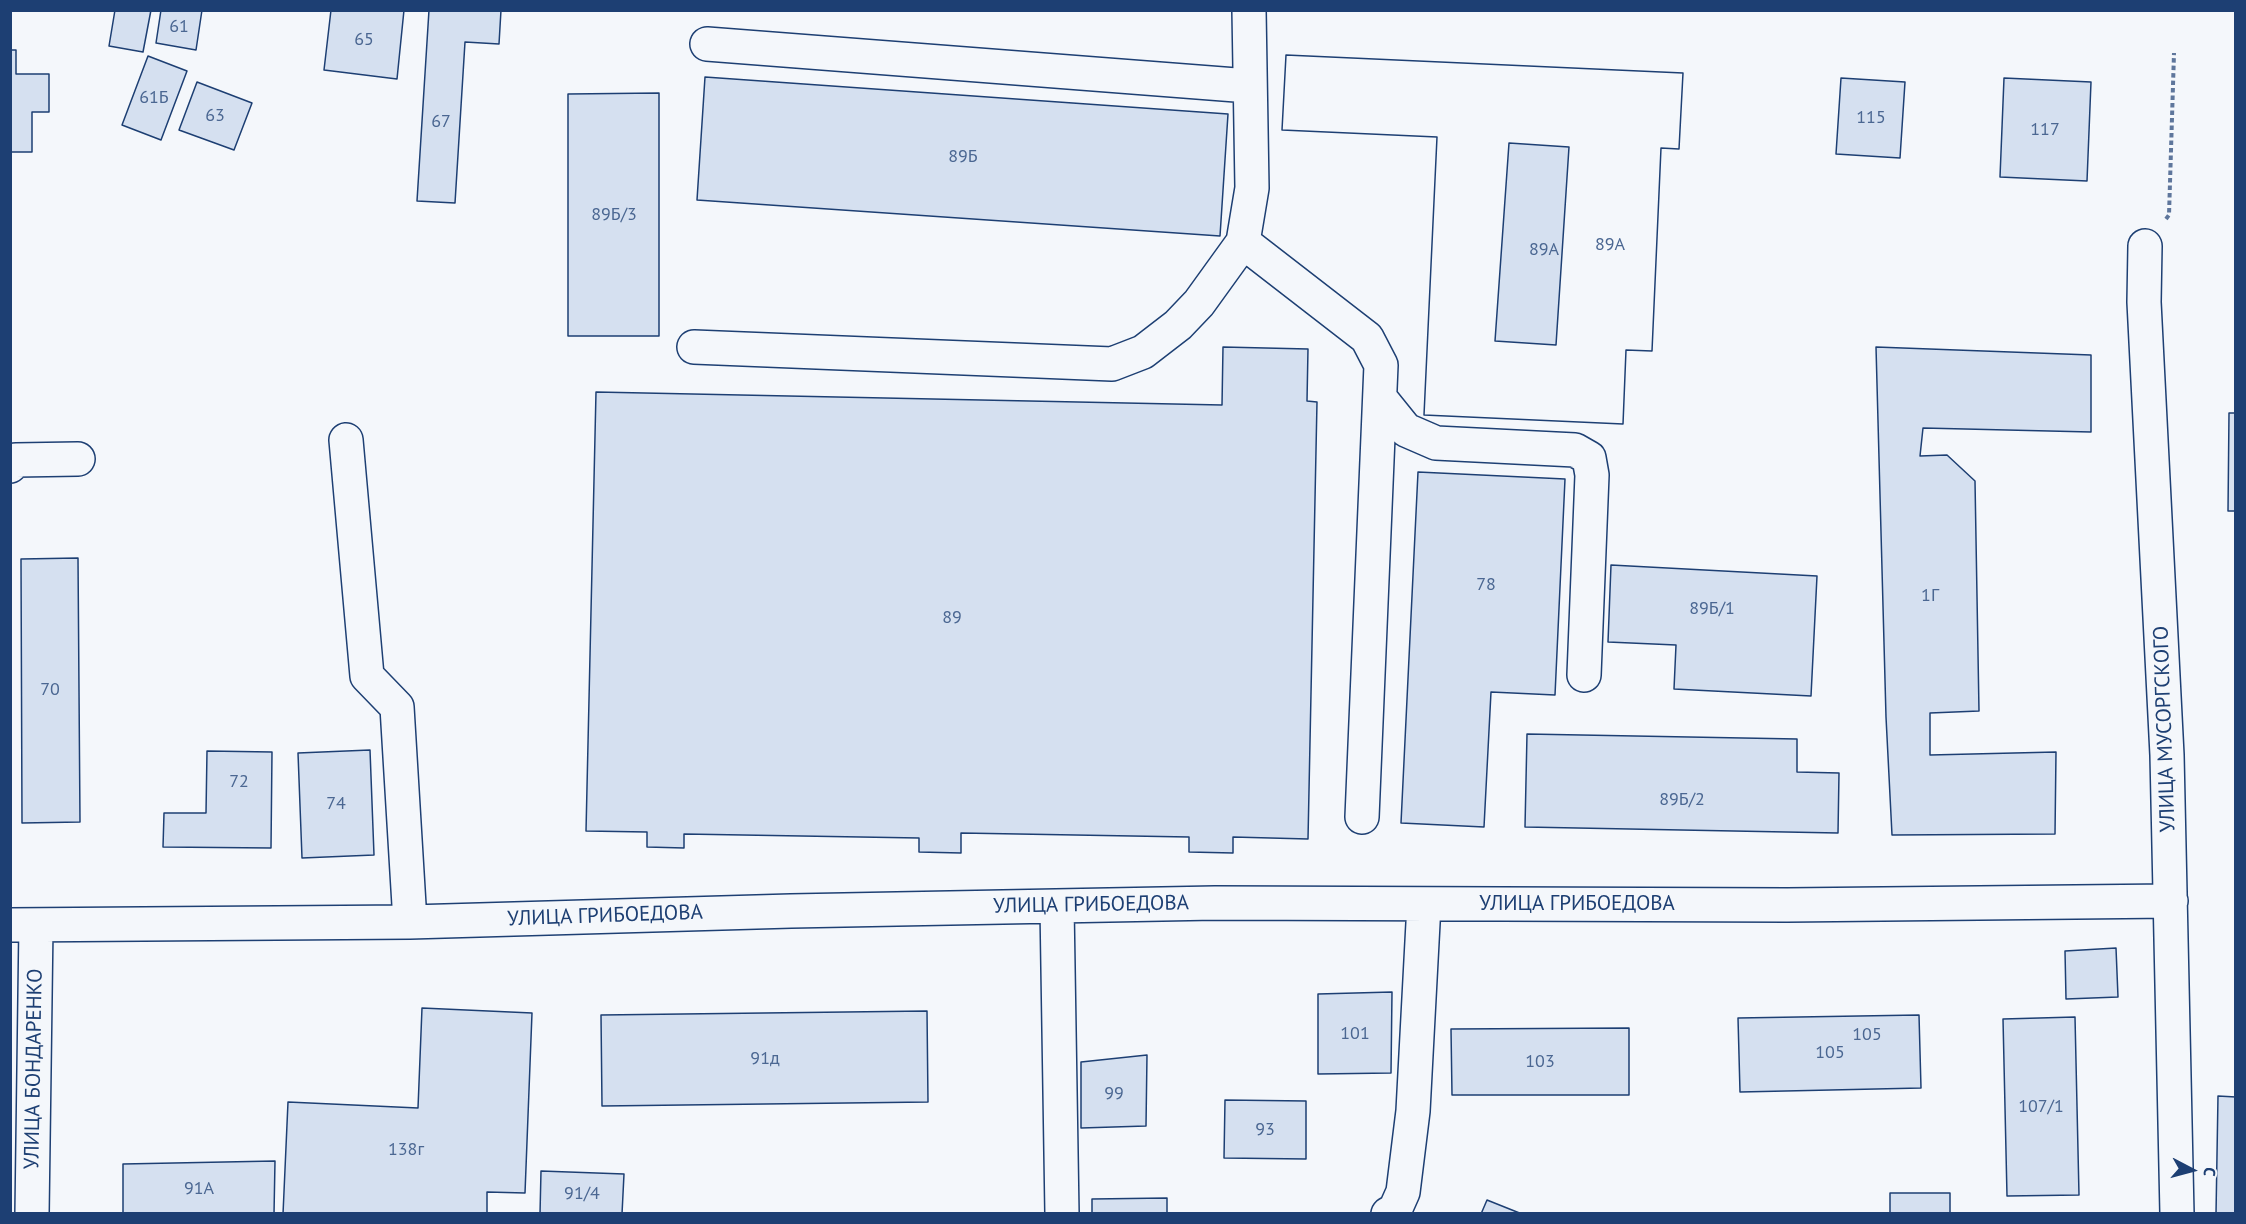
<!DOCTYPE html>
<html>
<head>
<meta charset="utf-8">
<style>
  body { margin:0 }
  #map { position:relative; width:2246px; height:1224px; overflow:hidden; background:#f4f7fb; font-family:"PT Sans",sans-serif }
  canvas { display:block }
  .frame { position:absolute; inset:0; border:12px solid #1d3f73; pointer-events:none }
  .north { position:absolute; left:2162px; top:1140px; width:60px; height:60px; -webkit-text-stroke:4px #f4f7fb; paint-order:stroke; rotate:96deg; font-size:16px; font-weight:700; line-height:24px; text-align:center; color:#1d3f73 }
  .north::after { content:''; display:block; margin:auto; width:21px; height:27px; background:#1d3f73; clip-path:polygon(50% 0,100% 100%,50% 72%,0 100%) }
</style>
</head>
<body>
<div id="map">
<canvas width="2246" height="1224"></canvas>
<div class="frame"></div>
<div class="north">С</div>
</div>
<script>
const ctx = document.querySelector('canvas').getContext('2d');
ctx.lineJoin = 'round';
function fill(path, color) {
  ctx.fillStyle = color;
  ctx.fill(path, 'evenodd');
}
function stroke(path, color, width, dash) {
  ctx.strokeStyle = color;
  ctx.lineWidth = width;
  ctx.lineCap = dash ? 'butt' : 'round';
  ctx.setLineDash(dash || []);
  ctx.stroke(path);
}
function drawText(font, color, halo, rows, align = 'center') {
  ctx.font = font + ' "PT Sans",sans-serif';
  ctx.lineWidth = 4.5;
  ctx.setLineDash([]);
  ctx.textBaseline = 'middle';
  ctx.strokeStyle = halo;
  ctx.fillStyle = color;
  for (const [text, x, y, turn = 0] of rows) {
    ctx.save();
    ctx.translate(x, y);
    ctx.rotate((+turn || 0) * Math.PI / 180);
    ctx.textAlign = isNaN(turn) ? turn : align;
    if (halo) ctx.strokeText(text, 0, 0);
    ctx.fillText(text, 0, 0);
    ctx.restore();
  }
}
const building = new Path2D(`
  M115 10H151L143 52 109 46Z
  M161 10H202L196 50 156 43Z
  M331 10H404L397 79 324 70Z
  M429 10H501L499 44 465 42 455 203 417 201Z
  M10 50H16V74H49V112H32V152H10Z
  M1286 55 1683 73 1679 149 1661 148 1652 351 1626 350 1623 424 1424 415 1437 137 1282 130ZM1509 143 1569 147 1556 345 1495 341Z
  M1286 55 1683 73 1679 149 1661 148 1652 351 1626 350 1623 424 1424 415 1437 137 1282 130Z
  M148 56 187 71 161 140 122 125Z
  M705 77 1228 114 1220 236 697 200Z
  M1841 78 1905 82 1900 158 1836 154Z
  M2004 78 2091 82 2087 181 2000 177Z
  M197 82 252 103 234 150 179 130Z
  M659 93V336H568V94Z
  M1223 347 1308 349 1307 401 1317 402 1308 839 1233 837V853L1189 852V837L961 833V853L919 852V838L684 834V848L647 847V832L586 831 596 392 1222 405Z
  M1876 347 2091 355V432L1923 428 1920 456 1947 455 1975 481 1979 711 1930 713V755L2056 752 2055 834 1892 835 1886 717Z
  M2229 413H2236V511H2228Z
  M1418 472 1565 479 1555 695 1491 692 1484 827 1401 823Z
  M78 558 80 822 22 823 21 559Z
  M1611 565 1817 576 1811 696 1674 689 1676 645 1608 642Z
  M1527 734 1797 739V772L1839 773 1838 833 1525 827Z
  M370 750 374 855 302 858 298 753Z
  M207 751 272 752 271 848 163 847 164 813H206Z
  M2116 948 2118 997 2066 999 2065 951Z
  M1392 992 1391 1073 1318 1074V994Z
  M422 1008 532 1013 525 1193 487 1192V1214H283L288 1102 418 1108Z
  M927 1011 928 1102 602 1106 601 1015Z
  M1919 1015 1921 1088 1740 1092 1738 1018Z
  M2075 1017 2079 1195 2007 1196 2003 1019Z
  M1629 1028V1095H1452L1451 1029Z
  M1147 1055 1146 1126 1081 1128V1062Z
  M2218 1096 2236 1097V1214H2216Z
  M1225 1100 1306 1101V1159L1224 1158Z
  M275 1161 274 1214H123V1164Z
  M541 1171 624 1174 622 1214H540Z
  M1890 1193H1950V1214H1890Z
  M1167 1198V1214H1092V1199Z
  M1487 1200 1522 1214H1481Z`);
const path = new Path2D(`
  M2166 219 2169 215 2174 53`);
const minor = new Path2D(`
  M707 44 1249 86
  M1243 242 1367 338 1381 365 1362 817
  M2145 246 2144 302 2167 755 2177 1214
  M694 347 1112 364 1143 352 1178 325 1199 303 1243 242 1252 188 1249 10
  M1381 399 1406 430 1436 443 1575 450 1589 458 1592 475 1584 675
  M346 440 367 676 397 707 410 922
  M10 466 16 460 78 459
  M1057 906 1062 1214
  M10 925 410 922 791 911 1215 903 1787 905 2171 901
  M32 1214 36 925
  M1388 1214 1395 1210 1403 1192 1413 1111 1424 904`);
const numberNames = [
  ["61",179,27],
  ["65",364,40],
  ["61Б",154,98],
  ["63",215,116],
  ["115",1871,118],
  ["67",441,122],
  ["117",2045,130],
  ["89Б",963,157],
  ["89Б/3",614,215],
  ["89А",1610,245],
  ["89А",1544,250],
  ["78",1486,585],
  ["1Г",1930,596],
  ["89Б/1",1712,609],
  ["89",952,618],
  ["70",50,690],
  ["72",239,782],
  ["89Б/2",1682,800],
  ["74",336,804],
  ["101",1355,1034],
  ["105",1867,1035],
  ["105",1830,1053],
  ["91д",765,1059],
  ["103",1540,1062],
  ["99",1114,1094],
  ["107/1",2041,1107],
  ["93",1265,1130],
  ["138г",406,1150],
  ["91А",199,1189],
  ["91/4",582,1194]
];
const streetNames = [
  ["УЛИЦА МУСОРГСКОГО",2165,729,-92],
  ["УЛИЦА ГРИБОЕДОВА",1577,904],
  ["УЛИЦА ГРИБОЕДОВА",1091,905,-1],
  ["УЛИЦА ГРИБОЕДОВА",605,916,-2],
  ["УЛИЦА БОНДАРЕНКО",34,1069,-89]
];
fill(building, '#d5e0f0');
stroke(building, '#1d3f73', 1.5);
stroke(minor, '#1d3f73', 36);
stroke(path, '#5e769c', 4, [4.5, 3]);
stroke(minor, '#f4f7fb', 33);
drawText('18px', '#4b6792', null, numberNames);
drawText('21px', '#1d3f73', '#f4f7fb', streetNames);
</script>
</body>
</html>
